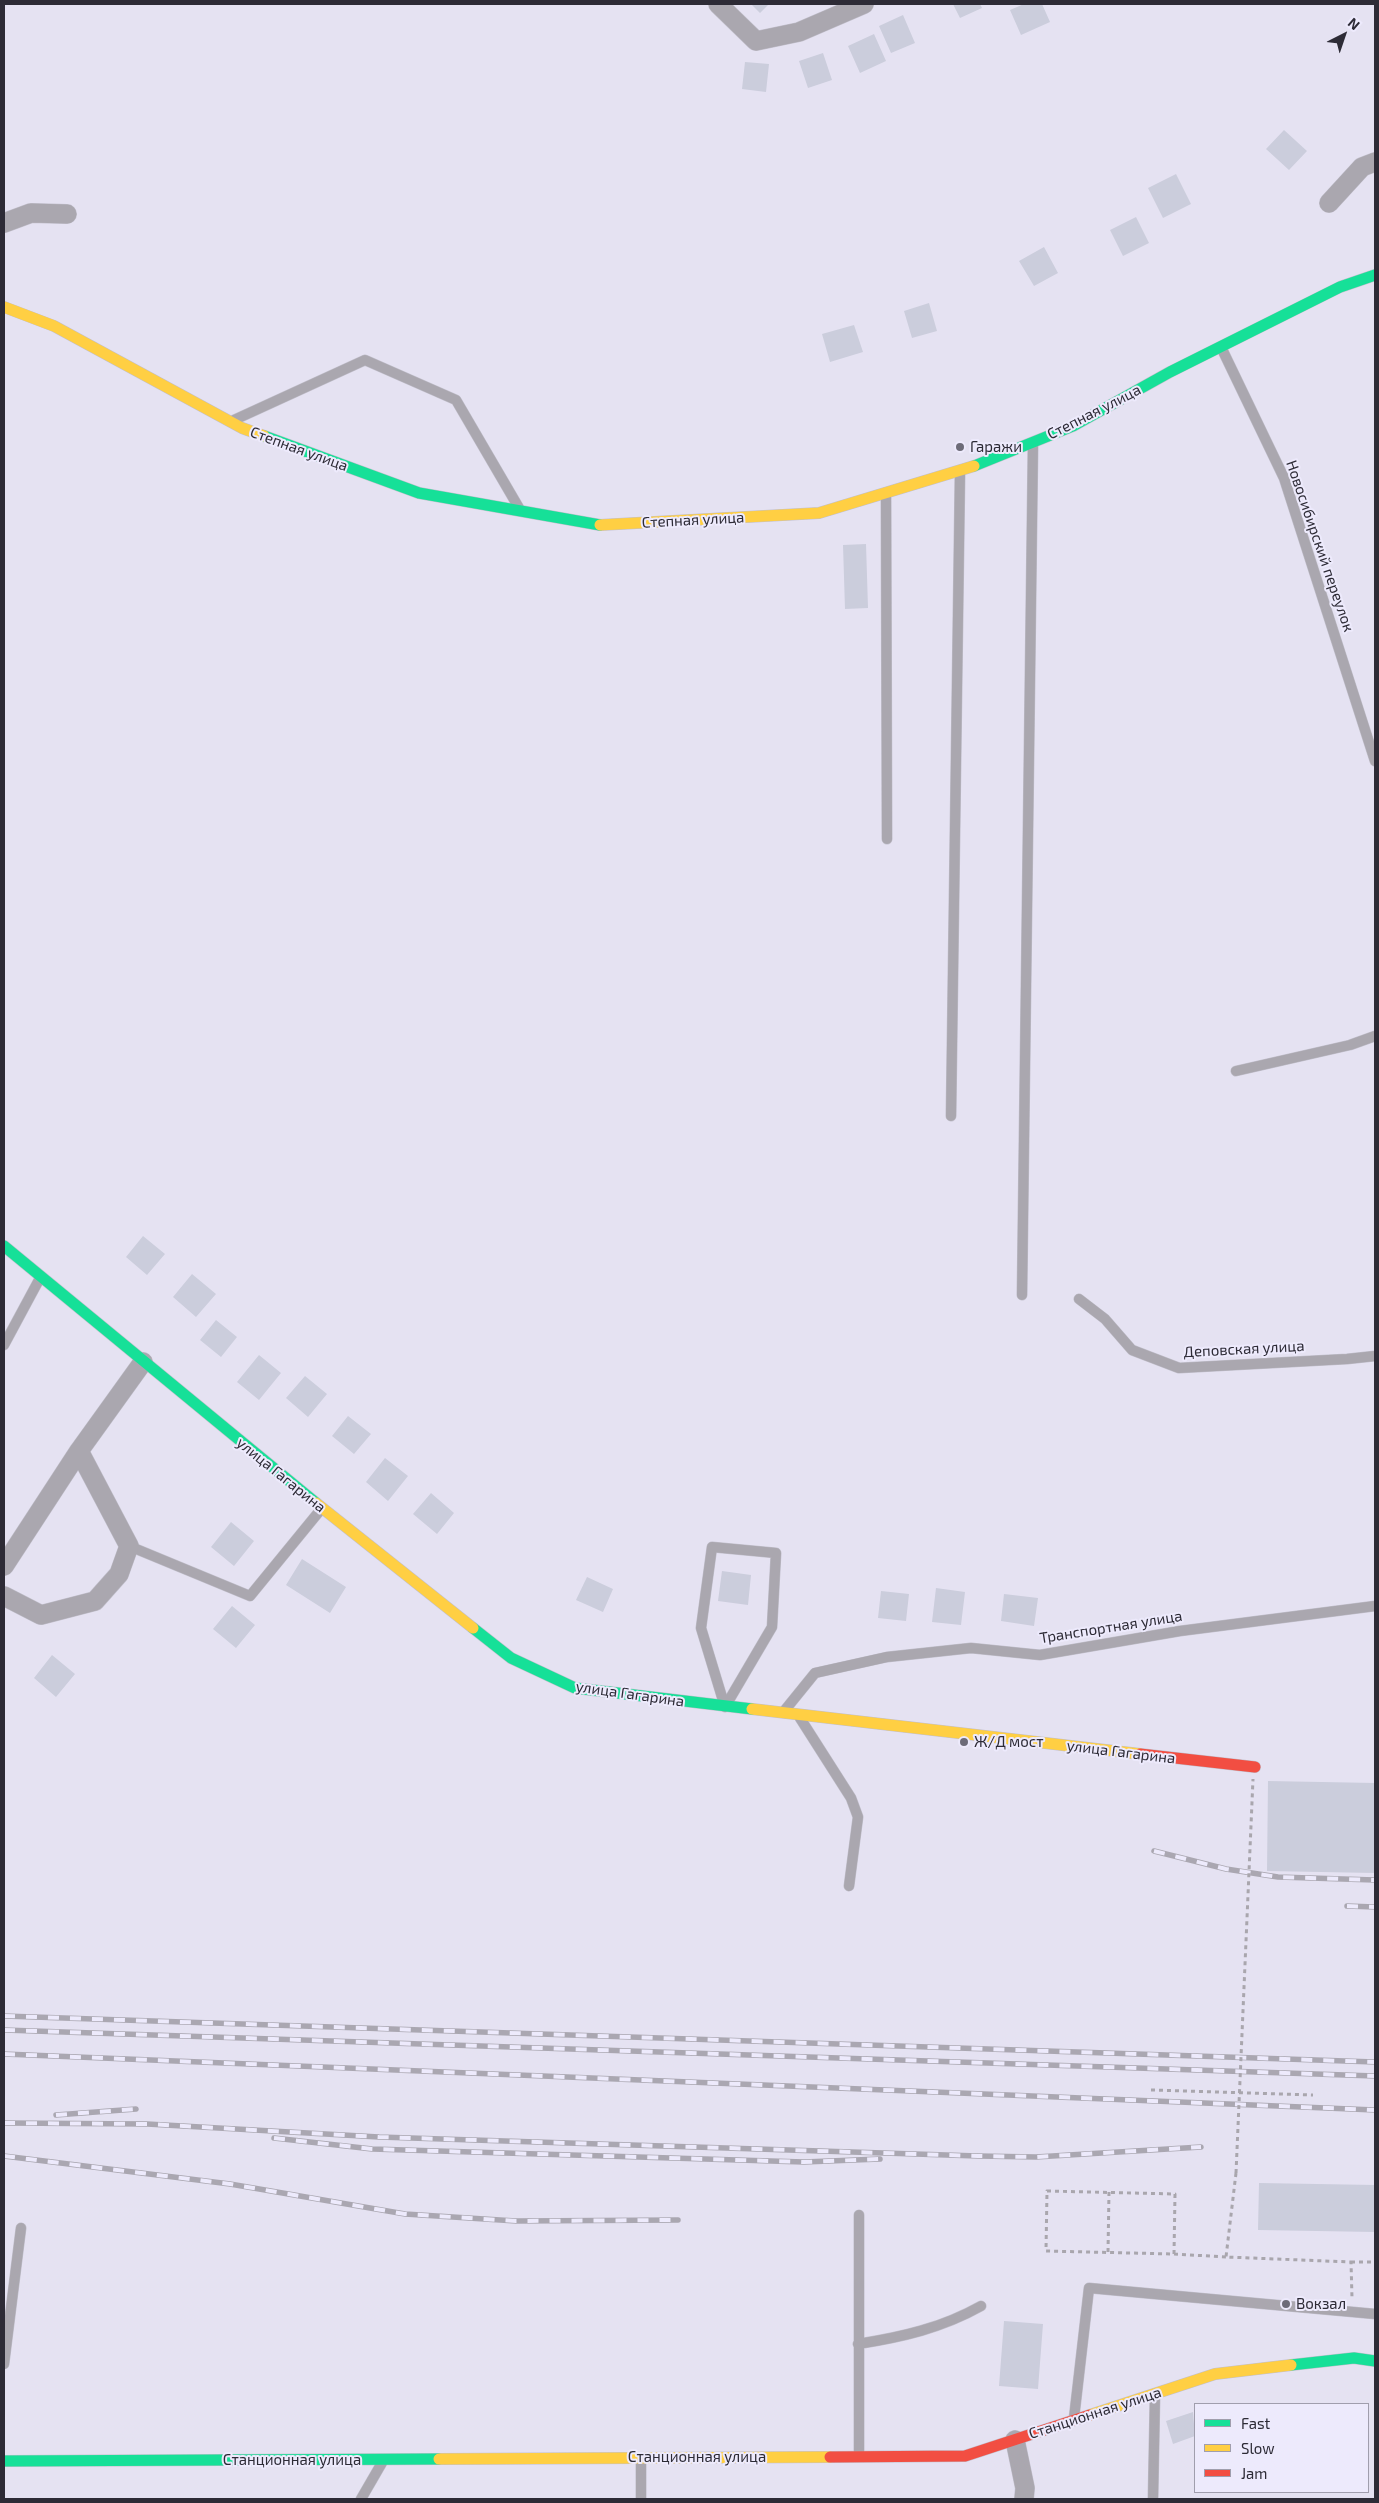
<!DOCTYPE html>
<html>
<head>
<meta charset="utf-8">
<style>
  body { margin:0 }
  #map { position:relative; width:1379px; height:2503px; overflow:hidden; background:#e5e2f2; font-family:"Exo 2",sans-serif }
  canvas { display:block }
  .frame { position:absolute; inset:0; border:5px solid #2d2b36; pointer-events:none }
  .legend { position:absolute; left:1194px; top:2403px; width:175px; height:90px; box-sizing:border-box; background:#edeafc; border:1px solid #a09ead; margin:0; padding:6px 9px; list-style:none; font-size:15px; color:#2d2b36 }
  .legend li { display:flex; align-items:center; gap:10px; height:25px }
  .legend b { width:25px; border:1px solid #a09ead }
  .north { position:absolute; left:1319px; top:10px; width:50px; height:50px; -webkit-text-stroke:4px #edeafc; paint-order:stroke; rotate:41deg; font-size:14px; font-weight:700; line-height:20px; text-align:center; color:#2d2b36 }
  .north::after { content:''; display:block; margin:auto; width:18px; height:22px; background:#2d2b36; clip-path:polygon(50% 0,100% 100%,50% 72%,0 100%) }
</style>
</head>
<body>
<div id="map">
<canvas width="1379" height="2503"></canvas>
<div class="frame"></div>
<ul class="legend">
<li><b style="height:6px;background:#16e098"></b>Fast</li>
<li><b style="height:6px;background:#ffcf43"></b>Slow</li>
<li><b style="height:6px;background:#f24e42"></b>Jam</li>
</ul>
<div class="north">N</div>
</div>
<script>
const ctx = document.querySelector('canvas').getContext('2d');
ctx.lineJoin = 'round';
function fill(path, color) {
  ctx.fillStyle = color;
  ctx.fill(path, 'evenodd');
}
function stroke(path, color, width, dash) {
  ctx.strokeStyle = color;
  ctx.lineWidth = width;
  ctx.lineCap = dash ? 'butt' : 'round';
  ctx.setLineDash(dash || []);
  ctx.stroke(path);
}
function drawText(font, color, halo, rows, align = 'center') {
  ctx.font = font + ' "Exo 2",sans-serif';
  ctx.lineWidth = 4;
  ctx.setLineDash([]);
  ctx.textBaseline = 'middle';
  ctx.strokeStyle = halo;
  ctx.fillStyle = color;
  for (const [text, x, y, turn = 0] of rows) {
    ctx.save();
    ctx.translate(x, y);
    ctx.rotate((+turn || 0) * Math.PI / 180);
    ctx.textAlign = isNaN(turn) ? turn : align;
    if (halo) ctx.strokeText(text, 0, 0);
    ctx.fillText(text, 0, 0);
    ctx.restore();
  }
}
const building = new Path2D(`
  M751 4H769L760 13Z
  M953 4H980L982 8 960 18Z
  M1024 4H1042L1050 22 1021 35 1010 10Z
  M903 15 915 43 891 53 879 26Z
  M874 34 886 61 860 73 848 46Z
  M823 53 832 80 808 88 799 61Z
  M745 62 769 64 766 92 742 89Z
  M1284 130 1307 151 1289 170 1266 149Z
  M1176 174 1191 204 1163 218 1148 188Z
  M1136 217 1149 243 1123 256 1110 230Z
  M1044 247 1058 273 1034 286 1019 261Z
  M929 303 937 331 912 338 904 311Z
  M854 325 863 352 830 362 822 334Z
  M866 544 868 608 845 609 843 545Z
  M143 1236 165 1254 147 1275 126 1257Z
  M192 1274 216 1294 196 1317 173 1297Z
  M216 1320 237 1337 221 1357 200 1340Z
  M259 1355 281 1373 259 1400 237 1382Z
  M305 1376 327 1394 308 1417 286 1398Z
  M348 1416 371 1434 354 1454 332 1436Z
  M385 1458 408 1476 388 1501 366 1482Z
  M431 1493 454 1513 437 1534 413 1514Z
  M231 1522 254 1541 234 1566 211 1547Z
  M302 1559 346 1587 330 1613 286 1585Z
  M722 1571 751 1575 748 1605 718 1601Z
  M587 1577 613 1589 603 1612 576 1600Z
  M936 1588 965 1592 961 1625 932 1622Z
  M881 1591 909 1594 906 1621 878 1618Z
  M1004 1594 1038 1598 1034 1626 1001 1621Z
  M232 1606 255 1625 236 1648 213 1629Z
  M52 1655 75 1674 56 1697 34 1678Z
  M1268 1781 1375 1783V1873L1267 1871Z
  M1259 2183 1375 2185V2232L1258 2230Z
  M1004 2321 1043 2324 1038 2389 999 2386Z
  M1193 2412 1195 2436 1173 2444 1166 2421Z`);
const path = new Path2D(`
  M1151 2090 1313 2095
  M1236 2173 1226 2257 1351 2262 1352 2298
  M1047 2191 1175 2194 1174 2254 1046 2251Z
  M1108 2252 1109 2192
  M1174 2254 1226 2257
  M1351 2262H1375`);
const lane = new Path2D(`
  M1221 347 1284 478 1375 761
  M234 420 365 360 456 400 519 508
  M886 494 887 839
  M1236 1071 1350 1045 1375 1036
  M951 1116 960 472
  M1022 1295 1033 443
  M1079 1299 1105 1319 1132 1350 1179 1368 1347 1359 1375 1356
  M4 1345 40 1278
  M129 1546 250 1596 322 1508
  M712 1547 776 1553 772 1627 725 1707 701 1628Z
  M785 1710 815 1673 887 1657 971 1648 1040 1655 1180 1631 1375 1606
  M800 1718 851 1798 858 1817 849 1886
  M859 2215V2456
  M858 2344C902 2337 942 2328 981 2306
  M4 2364 21 2228
  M1074 2418 1089 2288 1375 2314
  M641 2459V2499
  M361 2499 383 2461
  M1153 2499 1155 2395`);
const street = new Path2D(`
  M718 4 756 41 799 32 864 4
  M1329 203 1362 167 1375 162
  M4 223 31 213 67 214
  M4 1566 79 1451 143 1362
  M4 1596 41 1615 95 1601 119 1574 129 1546 79 1451
  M1015 2440 1025 2488 1024 2499`);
const fast = new Path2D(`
  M264 436 419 493 600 525
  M974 466 1073 426 1170 372 1340 287 1375 275
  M4 1246 316 1503
  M473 1628 511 1658 575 1688 752 1709
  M1291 2365 1354 2358 1375 2361
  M4 2461 439 2459`);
const slow = new Path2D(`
  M4 307 54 326 242 428 264 436
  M600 525 819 513 974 466
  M316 1503 473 1628
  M752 1709 1140 1754
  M1090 2415 1215 2374 1291 2365
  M439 2459 830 2457`);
const jam = new Path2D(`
  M1140 1754 1255 1767
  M830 2457 965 2456 1090 2415`);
const rail = new Path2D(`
  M1154 1851 1226 1869 1278 1877 1375 1880
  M1347 1906 1375 1907
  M4 2016 1375 2062
  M4 2030 1375 2076
  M4 2054 1375 2110
  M56 2115 136 2109
  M4 2123 147 2124 379 2137 978 2156 1036 2157 1201 2147
  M274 2138 372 2149 804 2162 880 2159
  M4 2156 230 2184 405 2214 516 2221 678 2220`);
const pathBridge = new Path2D(`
  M1236 2173 1253 1779`);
const markers = [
  [960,447,5,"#6d6b78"],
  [964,1742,5,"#6d6b78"],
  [1286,2304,5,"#6d6b78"]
];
const streetNames = [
  ["Степная улица",1094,412,-27],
  ["Степная улица",299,449,20],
  ["Степная улица",693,520,-3],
  ["Новосибирский переулок",1320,546,71],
  ["Деповская улица",1244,1349,-3],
  ["улица Гагарина",281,1475,39],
  ["Транспортная улица",1111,1627,-9],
  ["улица Гагарина",630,1694,8],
  ["улица Гагарина",1121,1752,7],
  ["Станционная улица",1095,2413,-18],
  ["Станционная улица",697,2457],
  ["Станционная улица",292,2460]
];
const poiNames = [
  ["Гаражи",970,447],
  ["Ж/Д мост",974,1742],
  ["Вокзал",1296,2304]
];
fill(building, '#cbcddc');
stroke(lane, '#c1bfcb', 11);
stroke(street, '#c1bfcb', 20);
stroke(fast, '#c1bfcb', 12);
stroke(slow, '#c1bfcb', 12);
stroke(jam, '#c1bfcb', 12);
stroke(path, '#a9a6ad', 3, [4, 4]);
stroke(lane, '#aaa7af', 10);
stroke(street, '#aaa7af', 19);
stroke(fast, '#16e098', 11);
stroke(slow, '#ffcf43', 11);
stroke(jam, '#f24e42', 11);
stroke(rail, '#aaa7b1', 5.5);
stroke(rail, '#edeafc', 4, [11]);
stroke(pathBridge, '#a9a6ad', 3, [4, 4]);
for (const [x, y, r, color] of markers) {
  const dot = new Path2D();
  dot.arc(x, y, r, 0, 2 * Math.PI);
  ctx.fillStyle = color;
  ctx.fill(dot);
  stroke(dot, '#edeafc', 2);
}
drawText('15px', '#2d2b36', '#edeafc', streetNames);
drawText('15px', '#2d2b36', '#edeafc', poiNames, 'left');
</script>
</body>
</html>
